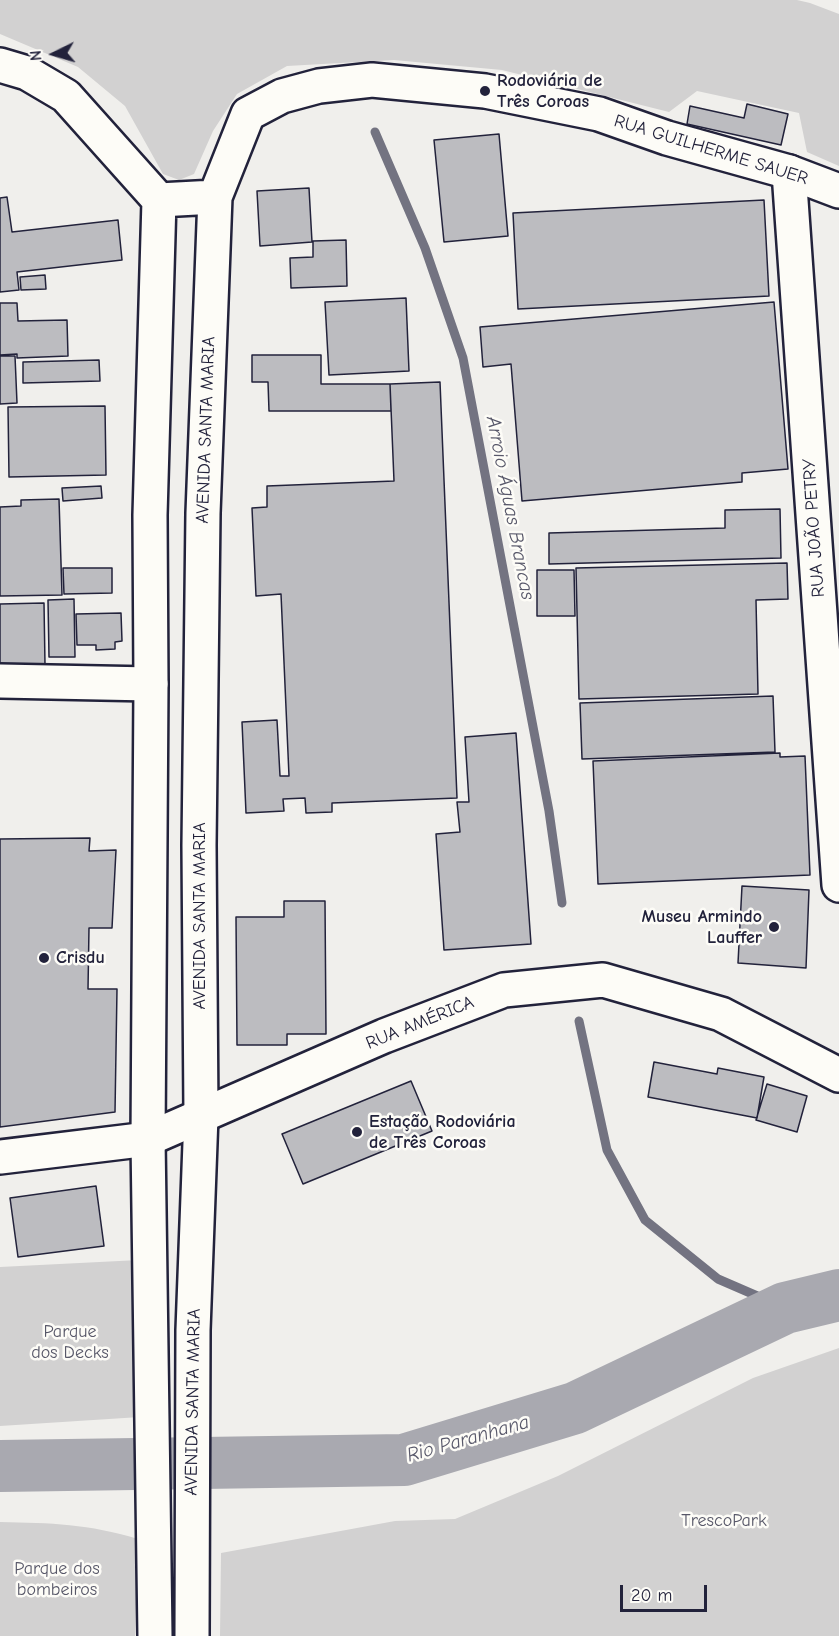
<!DOCTYPE html>
<html>
<head>
<meta charset="utf-8">
<style>
  body { margin:0 }
  #map { position:relative; width:839px; height:1636px; overflow:hidden; background:#f0efec; font-family:"Comic Neue",sans-serif }
  canvas { display:block }
  .north { position:absolute; left:24px; top:24px; width:60px; height:60px; -webkit-text-stroke:4px #fdfcf7; paint-order:stroke; rotate:265deg; font-size:16px; font-weight:700; line-height:24px; text-align:center; color:#22223b }
  .north::after { content:''; display:block; margin:auto; width:21px; height:27px; background:#22223b; clip-path:polygon(50% 0,100% 100%,50% 72%,0 100%) }
  .scale { position:absolute; left:620px; top:1585px; width:87px; height:27px; box-sizing:border-box; border:3px solid #22223b; border-top:0; padding-left:8px; font-size:18px; line-height:21px; white-space:nowrap; color:#22223b; -webkit-text-stroke:4px #fdfcf7; paint-order:stroke }
</style>
</head>
<body>
<div id="map">
<canvas width="839" height="1636"></canvas>
<div class="north">N</div>
<div class="scale">20 m</div>
</div>
<script>
const ctx = document.querySelector('canvas').getContext('2d');
ctx.lineJoin = 'round';
function fill(path, color) {
  ctx.fillStyle = color;
  ctx.fill(path, 'evenodd');
}
function stroke(path, color, width, dash) {
  ctx.strokeStyle = color;
  ctx.lineWidth = width;
  ctx.lineCap = dash ? 'butt' : 'round';
  ctx.setLineDash(dash || []);
  ctx.stroke(path);
}
function drawText(font, color, halo, rows, align = 'center') {
  ctx.font = font + ' "Comic Neue",sans-serif';
  ctx.lineWidth = 5;
  ctx.setLineDash([]);
  ctx.textBaseline = 'middle';
  ctx.strokeStyle = halo;
  ctx.fillStyle = color;
  for (const [text, x, y, turn = 0] of rows) {
    ctx.save();
    ctx.translate(x, y);
    ctx.rotate((+turn || 0) * Math.PI / 180);
    ctx.textAlign = isNaN(turn) ? turn : align;
    if (halo) ctx.strokeText(text, 0, 0);
    ctx.fillText(text, 0, 0);
    ctx.restore();
  }
}
const green = new Path2D(`
  M0 0H797L810 3 839 14V166L807 152 799 113 697 91 669 112 502 70 394 60 287 66 237 94 213 131 194 174 179 180 163 174 125 106 78 67 0 34Z
  M139 1260 140 1417 0 1426V1267Z
  M839 1348V1636H220L221 1553 395 1521 455 1519 558 1476 753 1378Z
  M0 1522C51 1523 89 1524 138 1539L135 1636H0Z`);
const stream = new Path2D(`
  M375 132 425 248 463 358 549 811 562 903
  M579 1021 607 1150 645 1220 718 1279 785 1308`);
const river = new Path2D(`
  M0 1466 404 1460 575 1408 785 1308 839 1295`);
const building = new Path2D(`
  M747 104 788 114 781 145 687 124 690 106 744 118Z
  M499 134 508 236 444 242 434 140Z
  M309 188 312 242 260 246 257 191Z
  M7 197 12 232 118 220 122 260 17 272 19 290 0 292V198Z
  M764 200 769 296 518 309 513 213Z
  M346 240 347 286 291 288 290 258 313 257V241Z
  M45 275 46 289 21 290 20 277Z
  M406 298 409 371 329 375 325 302Z
  M774 302 788 469 742 473V482L522 501 511 364 483 367 480 327Z
  M0 303H17L18 321 67 320 68 356 17 358V354L0 355Z
  M252 355H321V384H390L391 411H269L268 382H252Z
  M0 356H15L17 403 0 404Z
  M99 360 100 381 23 383V362Z
  M440 382 457 798 332 803V812L306 813 305 798 283 799 284 811 246 813 242 722 277 720 280 776H289L281 594 256 596 252 508 267 507V486L394 481 390 384Z
  M105 406 106 475 9 477 8 407Z
  M101 486 102 498 63 501 62 488Z
  M59 499 62 595 0 596V507L21 506V500Z
  M780 509 781 558 549 564V533L725 528V510Z
  M787 563 788 599 756 600 758 694 579 699 576 568Z
  M63 568H112V593L64 594Z
  M537 570H574L575 616H537Z
  M74 599 75 657H49L48 600Z
  M44 603 45 665 0 666V604Z
  M121 613 122 641 115 642V649L96 650V645H77L76 614Z
  M773 696 775 752 582 759 580 703Z
  M516 733 531 944 444 950 436 834 460 832 457 802H469L465 737Z
  M780 753V757L805 756 810 875 598 884 593 761Z
  M90 838 89 851 116 850 112 928H89L88 989H117L115 1112 0 1127V839Z
  M742 886 809 890 806 968 738 963Z
  M284 901H325L326 1034H287V1045H237L236 917H284Z
  M654 1062 717 1074 718 1068 764 1077 757 1118 648 1097Z
  M411 1081 432 1131 303 1184 282 1134Z
  M767 1084 807 1096 797 1132 756 1120Z
  M96 1186 104 1246 18 1257 10 1198Z`);
const minor = new Path2D(`
  M789 172 839 885
  M0 681 151 684
  M0 1157 148 1139 384 1036 504 990 603 980 721 1014 839 1075`);
const major = new Path2D(`
  M0 65 27 73 66 96 159 200
  M159 200 215 197
  M155 1636 148 1139 151 684 150 515 159 200
  M192 1636 193 1330 201 1116 199 845 203 513 215 197 248 114 282 96 319 86 372 80 485 91 599 114 667 138 789 172 839 191`);
const markers = [
  [485,91,6,"#22223b"],
  [774,927,6,"#22223b"],
  [44,958,6,"#22223b"],
  [357,1132,6,"#22223b"]
];
const poiNames = [
  ["Rodoviária de",497,81],
  ["Três Coroas",497,102],
  ["Museu Armindo",762,917,"right"],
  ["Lauffer",762,938,"right"],
  ["Crisdu",56,958],
  ["Estação Rodoviária",369,1122],
  ["de Três Coroas",369,1143]
];
const streetNames = [
  ["RUA GUILHERME SAUER",711,150,17],
  ["AVENIDA SANTA MARIA",206,430,-88],
  ["RUA JOÃO PETRY",814,528,-94],
  ["AVENIDA SANTA MARIA",200,916,-90],
  ["RUA AMÉRICA",420,1023,-22],
  ["AVENIDA SANTA MARIA",193,1402,-89]
];
const parkNames = [
  ["Parque",70,1332],
  ["dos Decks",70,1353],
  ["TrescoPark",724,1521],
  ["Parque dos",57,1569],
  ["bombeiros",57,1590]
];
const waterNames = [
  ["Arroio Águas Brancas",510,508,79],
  ["Rio Paranhana",468,1439,-16]
];
fill(green, '#d2d1d1');
stroke(stream, '#737381', 9);
stroke(river, '#a9a9b0', 52);
fill(building, '#bcbcc0');
stroke(building, '#22223b', 1.5);
stroke(minor, '#22223b', 38);
stroke(major, '#22223b', 38);
stroke(minor, '#fdfcf7', 33);
stroke(major, '#fdfcf7', 33);
for (const [x, y, r, color] of markers) {
  const dot = new Path2D();
  dot.arc(x, y, r, 0, 2 * Math.PI);
  ctx.fillStyle = color;
  ctx.fill(dot);
  stroke(dot, '#fdfcf7', 2);
}
drawText('bold 18px', '#22223b', '#fdfcf7', poiNames, 'left');
drawText('18px', '#22223b', '#fdfcf7', streetNames);
drawText('18px', '#575768', '#fdfcf7', parkNames);
drawText('italic 20px', '#58586a', '#fdfcf7', waterNames);
</script>
</body>
</html>
